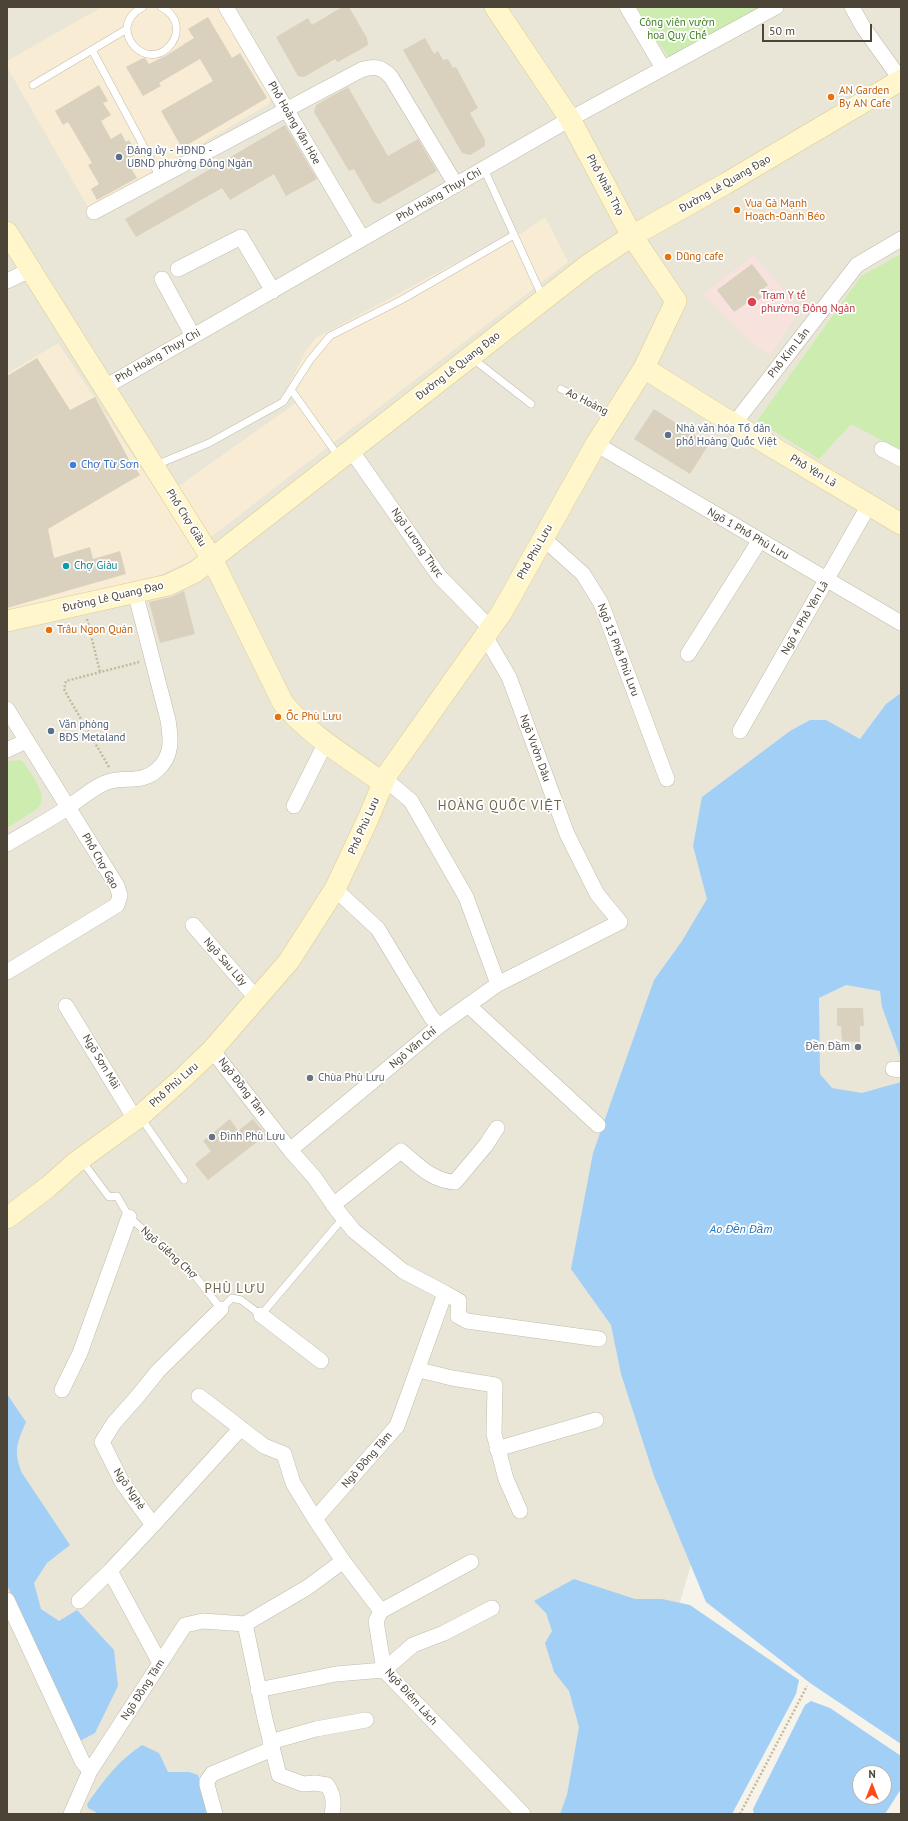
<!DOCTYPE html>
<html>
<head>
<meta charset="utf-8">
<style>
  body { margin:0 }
  #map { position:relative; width:908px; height:1821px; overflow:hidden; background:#f6f3ea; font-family:"PT Sans",sans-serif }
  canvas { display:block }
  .frame { position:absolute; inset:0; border:8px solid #4b4437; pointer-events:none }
  .north { position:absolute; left:852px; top:1765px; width:40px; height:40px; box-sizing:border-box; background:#fff; border:1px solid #b7b4af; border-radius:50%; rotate:0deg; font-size:11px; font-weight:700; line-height:16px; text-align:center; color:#4b4437 }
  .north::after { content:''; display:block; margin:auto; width:14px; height:18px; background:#ff4918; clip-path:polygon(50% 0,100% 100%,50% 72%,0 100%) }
  .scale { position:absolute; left:762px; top:24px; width:110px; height:18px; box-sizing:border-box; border:2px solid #4b4437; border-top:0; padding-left:5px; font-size:12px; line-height:14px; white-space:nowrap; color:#4b4437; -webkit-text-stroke:3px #fff; paint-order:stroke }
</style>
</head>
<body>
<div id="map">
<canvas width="908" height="1821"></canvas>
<div class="frame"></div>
<div class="north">N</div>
<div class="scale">50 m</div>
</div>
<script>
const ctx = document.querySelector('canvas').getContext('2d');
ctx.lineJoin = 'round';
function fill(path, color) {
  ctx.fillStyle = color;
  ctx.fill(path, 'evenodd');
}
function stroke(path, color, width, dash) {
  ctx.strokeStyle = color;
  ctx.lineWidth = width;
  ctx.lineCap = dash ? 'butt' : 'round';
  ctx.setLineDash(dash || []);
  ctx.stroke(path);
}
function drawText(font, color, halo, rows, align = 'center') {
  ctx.font = font + ' "PT Sans",sans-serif';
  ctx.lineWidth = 3.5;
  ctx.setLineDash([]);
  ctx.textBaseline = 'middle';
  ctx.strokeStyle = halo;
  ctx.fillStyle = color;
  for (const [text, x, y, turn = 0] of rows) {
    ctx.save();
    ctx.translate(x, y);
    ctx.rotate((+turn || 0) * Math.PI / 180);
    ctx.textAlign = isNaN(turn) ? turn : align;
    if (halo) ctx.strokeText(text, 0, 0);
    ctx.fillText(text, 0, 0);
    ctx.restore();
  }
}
const residential = new Path2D(`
  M7 7H901V1462L716 1479 618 1814H7Z`);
const commercial = new Path2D(`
  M102 7H220L272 94 269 104 89 209 7 67V61Z
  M545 217 568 262 207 540 176 488 296 403 287 389 306 350 316 338 502 238 521 234Z
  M58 343 200 556 141 584 7 612V374Z`);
const medical = new Path2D(`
  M754 255 800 310 770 356 751 342 703 294Z`);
const green = new Path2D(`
  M636 7H763L669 58Z
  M901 254V451L851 424 819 459 757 421 861 276Z
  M20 760 23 761C30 774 51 796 37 809L7 828V761Z`);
const water = new Path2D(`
  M901 693V1059L882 1007 880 991 846 985 819 998 820 1074 832 1088 862 1093 901 1082V1744L810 1683 706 1602 654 1476 621 1374 611 1325 571 1269 593 1153 654 980 682 941 707 899 693 846 702 797 790 731 810 720H826L860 739 886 704Z
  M7 1394 26 1422C17 1443 13 1451 22 1473L70 1545 47 1563 34 1583 41 1609 59 1621 77 1610 114 1650 118 1686 95 1733 80 1741 7 1585Z
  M574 1579 635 1599H662L690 1605 799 1680 796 1694 732 1814H560L567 1795 579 1727 569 1691 554 1672 545 1643 552 1631 546 1613 534 1601Z
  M811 1701 830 1708 901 1756V1789L885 1814H754L753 1809 805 1705ZM860 1773H884V1797H860Z
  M142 1745 159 1753 168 1772H189L198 1775 210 1814H99L88 1808 87 1804C104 1780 118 1761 142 1745Z`);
const building = new Path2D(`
  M342 7H349L367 38 368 45 338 62 335 59 304 77 298 76 276 37 308 18 312 25Z
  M208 17 232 58 240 53 267 98 182 148 161 111 213 81 200 59 159 83 161 86 143 96 126 67 143 58H145L149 64 167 55 194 38 188 29Z
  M425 38 434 54 438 51 443 60 448 59 453 68 456 67 478 108 470 113 485 140V146L470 155 462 153 403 50Z
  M99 85 108 101 103 103 111 115 101 121 111 139 121 133 126 142 129 140 137 154 126 160 137 178 97 200 91 189 99 184 88 165 92 163 68 122 63 125 55 111Z
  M348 87 388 156 418 139 437 171 379 204 373 202 354 169 349 171 314 112 316 105Z
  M285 125 317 179 286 196 274 174 230 200 222 188 136 237 125 219Z
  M752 264 768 285 758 293 762 297 750 306 747 303 734 312 717 290Z
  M37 358 70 410 95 397 132 465 133 464 140 475 48 529 54 558 90 547 93 559 120 551 126 574 7 608V376Z
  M654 409 709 444 690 474 634 439Z
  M184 591 195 634 160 643 149 602 171 597Z
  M837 1008H863L864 1026H860V1042L842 1041 841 1026H837Z
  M230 1119 238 1131 253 1119 266 1135 208 1180 195 1164 211 1151 203 1141Z`);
const path = new Path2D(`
  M87 619 100 672
  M109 767 67 695 64 689 66 681 70 680 139 662
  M740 1814 807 1686`);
const lane = new Path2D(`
  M143 7C135 11 128 18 127 28 127 35 130 42 135 47 162 73 197 25 161 7
  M92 50 160 177
  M33 85 127 29
  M484 169 543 298
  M472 358 531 404
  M561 389 612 415
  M292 391 339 457
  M156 465 209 443 283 402 310 360 330 336 403 299 514 235
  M141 1118 184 1180
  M82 1161 109 1197 117 1196 129 1217 196 1277 221 1309 232 1298 241 1300 261 1315 343 1218`);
const street = new Path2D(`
  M226 7 362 238
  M627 7 663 68
  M852 7 863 27 901 80
  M94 212 361 70C374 66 381 66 391 77L456 185
  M178 269 241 237 273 291
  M162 279 193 336
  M7 281 30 270
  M105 387 570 119 776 7
  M734 424 857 265 901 239
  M596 444 901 623
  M882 449 901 459
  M351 450 439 576 491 629
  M543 538 583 574 601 603 667 779
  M688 654 760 540
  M7 709 117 886 120 896 117 905 7 972
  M740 731 869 505
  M7 750 26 741
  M385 779 411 801 466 897 498 984
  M294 806 326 742
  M7 844C28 831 50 820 70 806 82 798 97 784 111 781 128 777 143 783 157 770 173 756 171 739 168 720L135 592
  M193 925 257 999
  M468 1005 598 1125
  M66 1006 135 1119
  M439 1026 498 984 620 922 597 894 567 834 509 677 485 636
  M893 1069 901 1070
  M290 1150 439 1026 431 1017 378 929 335 889
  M333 1205 401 1151C418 1165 432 1181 455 1182L486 1145 497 1128
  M445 1293 459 1301 458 1316 467 1321 599 1339
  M261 1315 321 1361
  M419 1370 452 1378 495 1385 494 1434 506 1479 520 1511
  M62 1390 80 1353 129 1217
  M199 1396 264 1446 284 1454 293 1483 315 1519
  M497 1449 596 1420
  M153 1525 241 1428
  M343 1561 381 1611 376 1621 384 1670 523 1814
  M7 1600 82 1761 90 1771
  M79 1601 110 1571
  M381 1611 471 1562
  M245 1624 265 1719 279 1775 303 1784 315 1783 327 1785C334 1795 334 1803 332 1814
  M160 1663 110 1571 153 1525 122 1482 102 1442 114 1423 137 1397 158 1371 221 1309
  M258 1690 336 1674 384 1670 413 1645 444 1633 492 1608
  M270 1742 316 1729 366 1720
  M71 1814 90 1771 185 1625 203 1621 245 1624 308 1587 343 1561 315 1519 397 1426 445 1293 403 1271 354 1231 337 1210 314 1177 290 1150 212 1050
  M215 1814 207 1785V1781L212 1774 272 1749`);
const secondary = new Path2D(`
  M7 232 212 559 283 703C310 736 349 758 383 783
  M644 368 719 415 901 524
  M7 621 168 585 195 572 588 265 632 236 725 184 901 80
  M7 1218 48 1187 75 1163 140 1116 184 1077 212 1050 289 961 335 889 368 819 386 776 502 612 596 444 644 368 676 301 632 236 570 119 495 7`);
const markers = [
  [831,97,4,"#e8710a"],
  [119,157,4,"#5c6f8a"],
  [737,210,4,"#e8710a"],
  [668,257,4,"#e8710a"],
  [752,302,5,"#e0444e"],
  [668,435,4,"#5c6f8a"],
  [73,465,4,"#3f7fe0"],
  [66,566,4,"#0f9aa8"],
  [49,630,4,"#e8710a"],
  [278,717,4,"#e8710a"],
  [51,731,4,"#5c6f8a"],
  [858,1047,4,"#6b7280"],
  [310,1078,4,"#6b7280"],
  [212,1137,4,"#6b7280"]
];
const parkNames = [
  ["Công viên vườn",677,23],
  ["hoa Quy Chế",677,36]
];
const foodNames = [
  ["AN Garden",839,91],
  ["By AN Cafe",839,104],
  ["Vua Gà Mạnh",745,204],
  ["Hoạch-Oanh Béo",745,217],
  ["Dũng cafe",676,257],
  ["Trâu Ngon Quán",57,630],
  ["Ốc Phù Lưu",286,717]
];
const streetNames = [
  ["Phố Hoàng Văn Hòe",294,123,60],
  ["Đường Lê Quang Đạo",725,184,-30],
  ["Phố Nhân Thọ",605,185,62],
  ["Phố Hoàng Thụy Chi",439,195,-30],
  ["Phố Kim Lân",789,353,-52],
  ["Phố Hoàng Thụy Chi",158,356,-30],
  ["Đường Lê Quang Đạo",458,366,-38],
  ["Ao Hoàng",587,402,27],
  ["Phố Yên Lã",813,471,31],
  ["Phố Chợ Giầu",186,518,58],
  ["Ngõ 1 Phố Phù Lưu",748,534,30],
  ["Ngõ Lương Thực",417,543,55],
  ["Phố Phù Lưu",535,552,-61],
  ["Đường Lê Quang Đạo",113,597,-13],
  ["Ngõ 4 Phố Yên Lã",805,618,-60],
  ["Ngõ 13 Phố Phù Lưu",618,650,69],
  ["Ngõ Vườn Dâu",535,748,70],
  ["Phố Phù Lưu",364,826,-66],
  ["Phố Chợ Gạo",100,861,60],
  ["Ngõ Sau Lũy",225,962,49],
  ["Ngõ Văn Chỉ",413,1048,-40],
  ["Ngõ Sơn Mài",101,1062,59],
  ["Phố Phù Lưu",174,1085,-42],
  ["Ngõ Đồng Tâm",242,1087,52],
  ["Ngõ Giếng Chợ",169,1253,42],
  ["Ngõ Đồng Tâm",367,1460,-49],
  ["Ngõ Nghè",129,1489,56],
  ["Ngõ Đồng Tâm",143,1690,-57],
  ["Ngõ Điếm Lách",411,1697,48]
];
const serviceNames = [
  ["Đảng ủy - HĐND -",127,151],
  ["UBND phường Đông Ngàn",127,164],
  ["Nhà văn hóa Tổ dân",676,429],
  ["phố Hoàng Quốc Việt",676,442],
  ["Văn phòng",59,725],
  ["BĐS Metaland",59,738]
];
const healthNames = [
  ["Trạm Y tế",761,296],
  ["phường Đông Ngàn",761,309]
];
const shopNames = [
  ["Chợ Từ Sơn",81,465]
];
const cultureNames = [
  ["Chợ Giàu",74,566]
];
const worshipNames = [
  ["Đền Đầm",850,1047,"right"],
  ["Chùa Phù Lưu",318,1078],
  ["Đình Phù Lưu",220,1137]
];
const waterNames = [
  ["Ao Đền Đầm",741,1230]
];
const quarterNames = [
  ["HOÀNG QUỐC VIỆT",500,806],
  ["PHÙ LƯU",235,1289]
];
fill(residential, '#eae6d7');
fill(commercial, '#f9ecd4');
fill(medical, '#f7e2dd');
fill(green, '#cdedb0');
fill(water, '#a2cff6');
fill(building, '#d9d0be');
stroke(lane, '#c2bcab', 8);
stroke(street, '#c2bcab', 16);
stroke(secondary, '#d9cb96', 22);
stroke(path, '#c5b99b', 2.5, [2, 2]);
stroke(lane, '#fff', 7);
stroke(street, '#fff', 15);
stroke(secondary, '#fff6cb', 21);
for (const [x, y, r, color] of markers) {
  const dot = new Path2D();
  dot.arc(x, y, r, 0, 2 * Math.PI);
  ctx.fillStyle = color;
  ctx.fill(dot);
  stroke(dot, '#fff', 1.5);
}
drawText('11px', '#428224', '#fff', parkNames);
drawText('11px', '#c56008', '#fff', foodNames, 'left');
drawText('11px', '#4b4437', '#fff', streetNames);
drawText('11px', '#4e5e75', '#fff', serviceNames, 'left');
drawText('11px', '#be3a42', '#fff', healthNames, 'left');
drawText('11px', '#366cbe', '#fff', shopNames, 'left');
drawText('11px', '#0d838f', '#fff', cultureNames, 'left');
drawText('11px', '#5b616d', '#fff', worshipNames, 'left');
drawText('italic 12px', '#2675c1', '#fff', waterNames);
ctx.letterSpacing = '1px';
drawText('13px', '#6e634d', '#fff', quarterNames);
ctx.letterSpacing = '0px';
</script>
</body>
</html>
